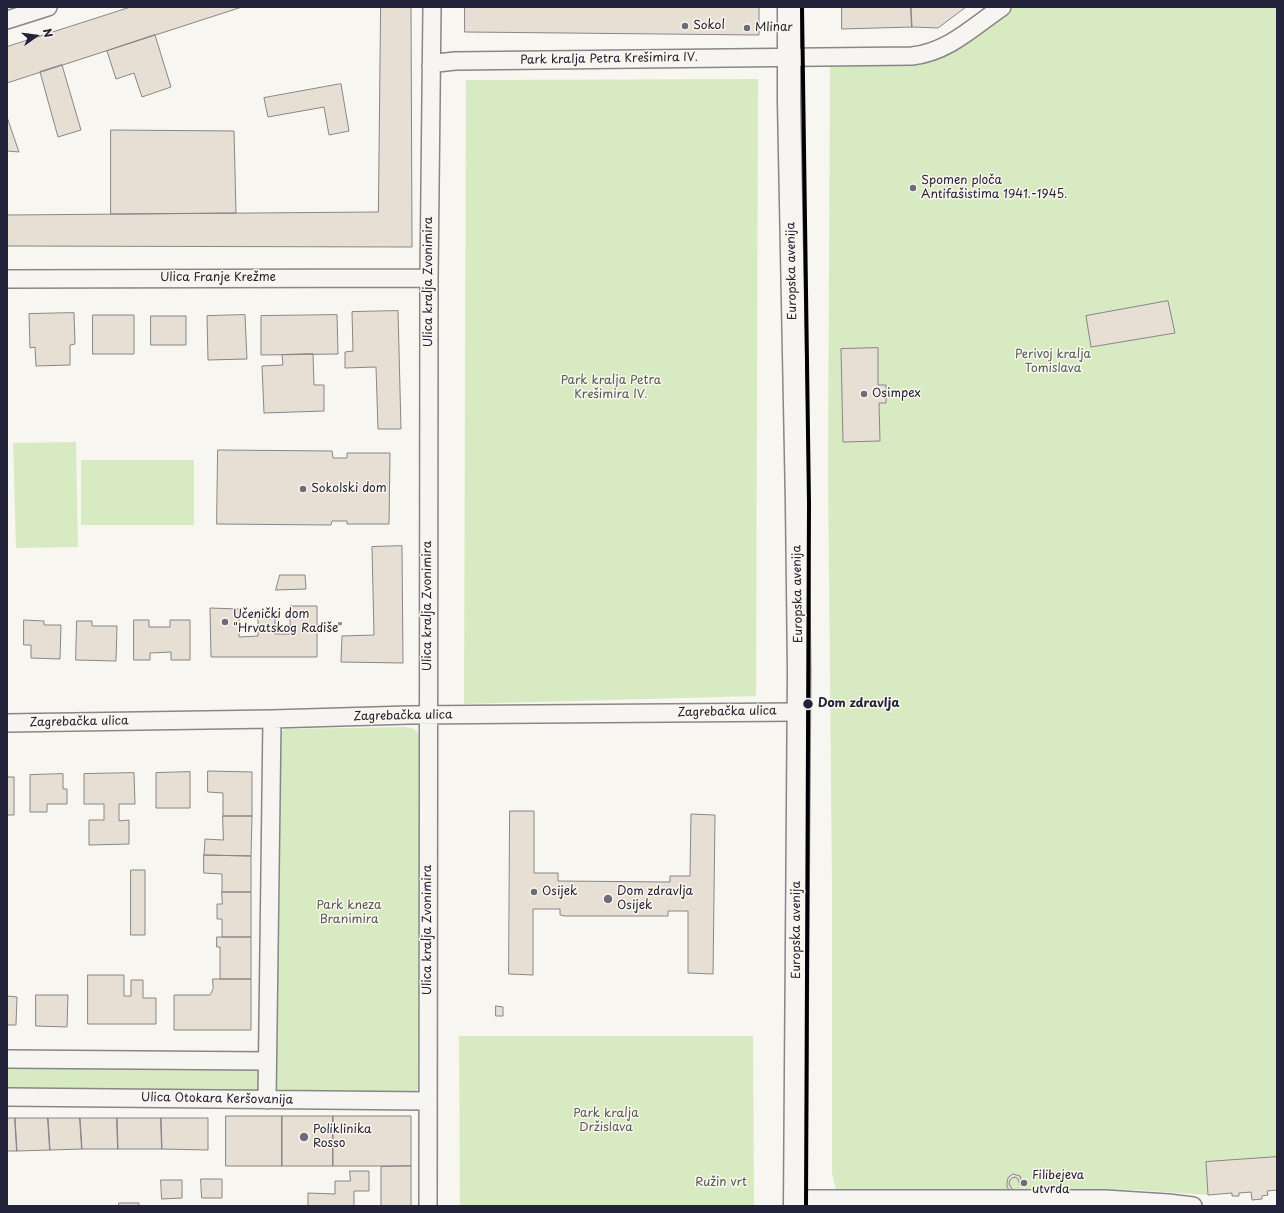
<!DOCTYPE html>
<html>
<head>
<meta charset="utf-8">
<style>
  body { margin:0 }
  #map { position:relative; width:1284px; height:1213px; overflow:hidden; background:#f8f6f0; font-family:"Playpen Sans",sans-serif }
  canvas { display:block }
  .frame { position:absolute; inset:0; border:8px solid #22223b; pointer-events:none }
  .north { position:absolute; left:16px; top:16px; width:40px; height:40px; -webkit-text-stroke:3px #fbf7ec; paint-order:stroke; rotate:76deg; font-size:11px; font-weight:700; line-height:16px; text-align:center; color:#22223b }
  .north::after { content:''; display:block; margin:auto; width:14px; height:18px; background:#22223b; clip-path:polygon(50% 0,100% 100%,50% 72%,0 100%) }
</style>
</head>
<body>
<div id="map">
<canvas width="1284" height="1213"></canvas>
<div class="frame"></div>
<div class="north">N</div>
</div>
<script>
const ctx = document.querySelector('canvas').getContext('2d');
ctx.lineJoin = 'round';
function fill(path, color) {
  ctx.fillStyle = color;
  ctx.fill(path, 'evenodd');
}
function stroke(path, color, width, dash) {
  ctx.strokeStyle = color;
  ctx.lineWidth = width;
  ctx.lineCap = dash ? 'butt' : 'round';
  ctx.setLineDash(dash || []);
  ctx.stroke(path);
}
function drawText(font, color, halo, rows, align = 'center') {
  ctx.font = font + ' "Playpen Sans",sans-serif';
  ctx.lineWidth = 3;
  ctx.setLineDash([]);
  ctx.textBaseline = 'middle';
  ctx.strokeStyle = halo;
  ctx.fillStyle = color;
  for (const [text, x, y, turn = 0] of rows) {
    ctx.save();
    ctx.translate(x, y);
    ctx.rotate((+turn || 0) * Math.PI / 180);
    ctx.textAlign = isNaN(turn) ? turn : align;
    if (halo) ctx.strokeText(text, 0, 0);
    ctx.fillText(text, 0, 0);
    ctx.restore();
  }
}
const green = new Path2D(`
  M1015 7H1277V1157L1206 1162 1208 1195 1137 1190H836L832 1173V884L828 469 830 64 924 60 947 56Z
  M758 79 756 696 464 704 466 80Z
  M76 442 78 547 16 548 13 443Z
  M81 460H194V525H81Z
  M404 727 412 728 418 732 419 740 421 1085 415 1093 277 1094 278 739 280 733 285 729Z
  M459 1036H753L754 1206H460Z
  M7 1067 260 1069 258 1096 7 1092Z`);
const building = new Path2D(`
  M131 7H242L7 83V47Z
  M381 7H411L412 247 7 246V215L378 212Z
  M465 7H759V35L465 32Z
  M842 7H911L912 27 842 29Z
  M911 7H966L938 28 912 27Z
  M155 35 171 87 142 97 134 73 116 79 107 51Z
  M62 65 81 130 58 137 40 72Z
  M341 84 349 131 329 135 324 107 268 117 264 98Z
  M7 117 19 152 7 151Z
  M111 130 234 131 236 213 111 214Z
  M1168 301 1175 333 1091 347 1086 316Z
  M398 311 401 429H378L376 367 345 368V352L353 351 352 312Z
  M74 313 75 344 70 345V365L36 366 35 347 30 348 29 314Z
  M93 315H134V354H93Z
  M245 315 247 359 208 360 207 316Z
  M337 315 338 354 261 355V316Z
  M151 316H186V345H151Z
  M878 348V385H886V403H879L880 441 843 442 841 349Z
  M313 354 314 385H324V411L264 413 262 366 283 365 282 355Z
  M218 450 332 451 333 458H347V453H390L389 524H347V521H332L331 525 217 524Z
  M402 546 403 663 341 662 342 636 374 635 372 547Z
  M280 575H305L306 589 276 590Z
  M290 606H317V657H211L210 608 239 609V637L258 636V611H275V634H290Z
  M24 620 44 621V625H61L60 659 31 658V645H24Z
  M134 620H149V627H170V620H190V660H171V652L150 653V660H134Z
  M77 621H92V626H117L116 661 76 660Z
  M208 771 252 772V816H223V793L208 792Z
  M190 772V808H156V773Z
  M134 773 135 804H119V821L129 820V844L89 845V820H104V804H84V774Z
  M63 774V789H67V804H47V812H30V775Z
  M7 777H14V815H7Z
  M510 811H534V873H558V881L670 882V876H690L691 814 715 815 713 974 688 973V911H668V916H565L560 915V909H533V975L509 974Z
  M223 816H252L251 856 204 855 205 839 223 840Z
  M204 855 251 856V892H222V874L204 873Z
  M131 870H145V935H131Z
  M222 892H251V937H222V919H217V904H222Z
  M217 937H251V979H220V947H217Z
  M88 975H124V996H131V980H143V998H156V1024H88Z
  M213 979H251V1030H174V995H210L213 989Z
  M36 995H68L67 1027 36 1026Z
  M7 996 17 997 16 1025H7Z
  M496 1006 503 1007V1016H496Z
  M226 1116H282V1166H226Z
  M282 1116H333V1166H282Z
  M333 1116H411V1166H333Z
  M7 1118H15L17 1151H7Z
  M15 1118H48L50 1150 17 1151Z
  M48 1118H80L82 1149 50 1150Z
  M80 1118H117L118 1149H82Z
  M117 1118H161L162 1149H118Z
  M161 1118H208V1150L162 1149Z
  M1277 1157V1190L1267 1191 1268 1195 1262 1196V1199L1252 1200 1251 1192 1239 1193V1196H1232V1193L1208 1195 1206 1162Z
  M411 1166V1206H381V1167Z
  M350 1171H369V1191H354V1206H308V1193L335 1194V1181H350Z
  M1013 1174 1020 1176 1022 1182H1028V1184L1020 1185 1018 1179 1015 1177 1012 1178 1010 1180 1009 1184 1012 1189 1010 1191 1007 1187V1182L1008 1178Z
  M201 1179H222V1198H202Z
  M161 1180H182V1198L162 1199Z
  M119 1203H139V1206H119Z`);
const street = new Path2D(`
  M7 20 48 7
  M431 66 437 63 455 61 912 56C948 52 973 27 1002 7
  M7 279 429 278
  M7 723 272 719 409 715 798 712
  M7 1059 267 1061
  M7 1097 428 1101
  M267 1100 272 719
  M795 1199H1105L1168 1203 1193 1206
  M428 1206 429 278 432 7`);
const secondary = new Path2D(`
  M789 7V102L797 504 799 672 795 1206`);
const tram1 = new Path2D(`
  M802 7 809 504 806 1206`);
const markers = [
  [685,26,4,"#6d6c7a"],
  [747,28,4,"#6d6c7a"],
  [913,188,4,"#6d6c7a"],
  [864,394,4,"#6d6c7a"],
  [303,489,4,"#6d6c7a"],
  [225,622,4,"#6d6c7a"],
  [808,704,5.5,"#22223b"],
  [534,892,4,"#6d6c7a"],
  [608,899,5,"#6d6c7a"],
  [304,1137,5,"#6d6c7a"],
  [1024,1183,4,"#6d6c7a"]
];
const poiNames = [
  ["Sokol",693,26],
  ["Mlinar",755,28],
  ["Spomen ploča",921,181],
  ["Antifašistima 1941.-1945.",921,195],
  ["Osimpex",872,394],
  ["Sokolski dom",311,489],
  ["Učenički dom",233,615],
  ["\"Hrvatskog Radiše\"",233,629],
  ["Osijek",542,892],
  ["Dom zdravlja",617,892],
  ["Osijek",617,906],
  ["Poliklinika",313,1130],
  ["Rosso",313,1144],
  ["Filibejeva",1032,1176],
  ["utvrda",1032,1190]
];
const streetNames = [
  ["Park kralja Petra Krešimira IV.",609,59,-1],
  ["Europska avenija",792,271,-91],
  ["Ulica Franje Krežme",218,278],
  ["Ulica kralja Zvonimira",429,282,-90],
  ["Europska avenija",798,594,-91],
  ["Ulica kralja Zvonimira",428,606,-90],
  ["Zagrebačka ulica",727,712,-1],
  ["Zagrebačka ulica",403,716,-1],
  ["Zagrebačka ulica",79,722,-1],
  ["Ulica kralja Zvonimira",428,930,-90],
  ["Europska avenija",797,930,-90],
  ["Ulica Otokara Keršovanija",217,1099,1]
];
const parkNames = [
  ["Perivoj kralja",1053,355],
  ["Tomislava",1053,369],
  ["Park kralja Petra",611,381],
  ["Krešimira IV.",611,395],
  ["Park kneza",349,906],
  ["Branimira",349,920],
  ["Park kralja",606,1114],
  ["Držislava",606,1128],
  ["Ružin vrt",721,1183]
];
const stopNames = [
  ["Dom zdravlja",818,704]
];
fill(green, '#d8eac1');
fill(building, '#e7dfd4');
stroke(building, '#878688', 1);
stroke(street, '#878688', 20);
stroke(secondary, '#878688', 25);
stroke(street, '#f6f5f1', 17);
stroke(secondary, '#f6f5f1', 22);
stroke(tram1, '#000', 4);
for (const [x, y, r, color] of markers) {
  const dot = new Path2D();
  dot.arc(x, y, r, 0, 2 * Math.PI);
  ctx.fillStyle = color;
  ctx.fill(dot);
  stroke(dot, '#fbf7ec', 1.5);
}
drawText('12px', '#22223b', '#fbf7ec', poiNames, 'left');
drawText('12px', '#22223b', '#fbf7ec', streetNames);
drawText('12px', '#505b58', '#fbf7ec', parkNames);
drawText('bold 12px', '#22223b', '#fbf7ec', stopNames, 'left');
</script>
</body>
</html>
